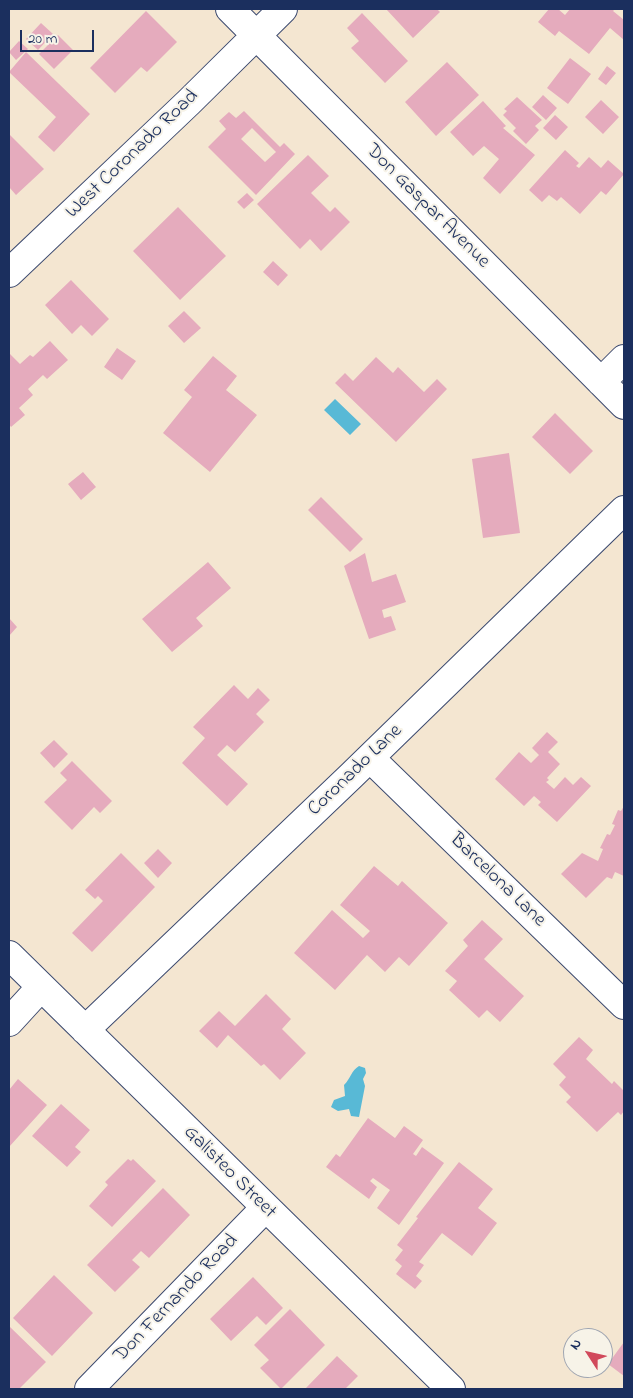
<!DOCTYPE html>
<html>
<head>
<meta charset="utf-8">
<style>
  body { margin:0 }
  #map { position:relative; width:633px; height:1398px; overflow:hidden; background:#f4e6d1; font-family:"Indie Flower",sans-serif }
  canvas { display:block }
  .frame { position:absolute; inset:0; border:10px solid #1b2f5e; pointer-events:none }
  .north { position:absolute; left:563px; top:1328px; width:50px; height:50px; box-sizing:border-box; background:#f7f3e8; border:1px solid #9fa5b1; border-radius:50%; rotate:305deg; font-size:14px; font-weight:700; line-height:20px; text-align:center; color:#1b2f5e }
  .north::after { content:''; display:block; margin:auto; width:18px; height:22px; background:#d1495b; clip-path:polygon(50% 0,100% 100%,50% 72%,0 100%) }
  .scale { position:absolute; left:20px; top:30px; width:74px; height:22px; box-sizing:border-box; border:2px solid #1b2f5e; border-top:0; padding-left:6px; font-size:15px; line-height:18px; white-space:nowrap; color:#1b2f5e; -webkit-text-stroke:4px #f7f3e8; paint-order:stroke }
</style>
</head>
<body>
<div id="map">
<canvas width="633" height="1398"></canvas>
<div class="frame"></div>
<div class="north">N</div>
<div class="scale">20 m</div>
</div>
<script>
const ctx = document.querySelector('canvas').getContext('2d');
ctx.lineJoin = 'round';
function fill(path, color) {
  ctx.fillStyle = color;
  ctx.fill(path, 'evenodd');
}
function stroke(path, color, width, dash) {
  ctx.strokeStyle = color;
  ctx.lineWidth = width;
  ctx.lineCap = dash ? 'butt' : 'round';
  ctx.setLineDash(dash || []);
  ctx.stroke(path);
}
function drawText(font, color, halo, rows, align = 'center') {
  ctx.font = font + ' "Indie Flower",sans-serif';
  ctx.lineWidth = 4;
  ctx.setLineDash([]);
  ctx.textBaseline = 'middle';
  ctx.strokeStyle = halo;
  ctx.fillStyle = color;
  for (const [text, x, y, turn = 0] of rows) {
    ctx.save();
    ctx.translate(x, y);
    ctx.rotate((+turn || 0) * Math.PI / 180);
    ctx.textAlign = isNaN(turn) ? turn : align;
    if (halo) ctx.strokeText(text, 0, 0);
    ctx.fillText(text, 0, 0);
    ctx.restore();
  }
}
const water = new Path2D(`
  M335 399 361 424 350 435 324 410Z
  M359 1066 365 1068 366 1073 363 1079 365 1086 359 1117 351 1116 349 1109 338 1111 331 1107 334 1100 345 1096 344 1085C351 1078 351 1071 359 1066Z`);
const building = new Path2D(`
  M386 9H437L440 12 413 38Z
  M549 9H558L565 15 570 9H615L613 11 624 20V40L610 28 589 54 559 31 555 36 538 22Z
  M146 11 177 42 147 72 141 67 115 93 90 68Z
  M362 13 408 61 385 83 351 48 359 41 347 28Z
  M41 23 53 34 38 50 26 39Z
  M58 35 73 50 54 69 39 54Z
  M19 41 28 49 16 60 9 52Z
  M26 52 90 114 54 152 38 137 56 117 9 72Z
  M570 58 591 74 568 104 547 88Z
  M447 62 479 95 436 136 405 102Z
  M607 66 616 73 606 85 598 79Z
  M543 95 557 108 546 120 532 107Z
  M517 97 542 120 535 126 539 130 526 144 513 131 516 128 503 115 507 111 504 109Z
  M601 100 619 117 603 134 585 117Z
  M483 101 506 126 503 128 535 155 500 194 483 178 499 159 484 146 473 156 450 132Z
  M244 111 280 147 284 143 295 154 256 195 208 147 226 129 219 121 229 112 236 118ZM252 128 276 152 265 162 241 139Z
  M555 115 568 127 556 140 543 128Z
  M9 134 44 169 16 195 9 187Z
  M565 150 579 163 576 166 579 168 589 157 601 168 608 160 624 174 606 195 601 191 580 214 561 197 557 201 549 195 542 202 529 190Z
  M308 155 329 176 311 193 330 212 335 207 350 222 321 251 310 239 300 249 257 204Z
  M247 193 254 200 244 209 237 202Z
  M178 207 226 256 180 300 133 251Z
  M273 261 288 275 278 286 263 272Z
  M71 280 109 319 92 336 81 325 72 334 45 305Z
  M184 311 201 328 184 343 168 326Z
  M50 341 68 360 47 379 43 375 28 389 33 395 19 408 25 415 11 427 9 424V355L10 354 20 364 30 355 33 357Z
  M117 348 136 361 122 380 104 367Z
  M213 356 237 376 226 390 257 415 210 472 163 433 192 397 184 390Z
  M376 357 393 373 398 367 424 392 437 379 447 389 396 442 335 383 345 373 353 381Z
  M555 413 593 451 570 474 532 437Z
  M509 453 520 533 483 538 472 459Z
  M83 472 96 487 81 500 68 484Z
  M321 497 363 539 350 552 308 510Z
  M365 553 372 582 396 574 406 602 382 610 384 618 391 616 396 630 369 639 344 566Z
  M208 562 231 588 196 618 203 626 172 652 142 619Z
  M9 618 17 627 9 636Z
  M234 685 248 699 258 688 270 700 256 714 264 722 235 752 227 745 217 755 248 784 227 806 182 763 205 738 193 727Z
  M547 732 558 742 548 752 560 764 547 778 549 780 546 782 554 789 565 777 573 785 581 777 591 786 557 822 538 805 541 802 534 796 524 806 495 779 519 752 531 763 539 755 532 748Z
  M54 740 68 754 54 768 40 753Z
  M72 761 112 801 100 813 94 807 72 830 44 802 67 780 60 773Z
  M624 806V876L615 872 612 879 607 877 586 898 561 874 582 853 598 861 603 849 600 848 607 834 610 835 615 825 612 824 618 810 621 811Z
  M158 849 172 863 158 878 144 863Z
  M121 853 155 887 92 952 72 933 103 901 98 896 95 899 85 890Z
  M374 866 398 886 402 881 448 923 409 966 399 957 385 972 367 955 335 990 294 953 332 910 363 938 370 931 340 905Z
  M482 920 503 939 484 959 524 996 500 1022 487 1010 479 1018 449 990 457 981 445 971 468 946 463 940Z
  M266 994 291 1019 282 1029 306 1053 280 1080 264 1064 261 1066 228 1035 217 1048 199 1031 219 1011 235 1026Z
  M579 1037 593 1050 586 1059 612 1084 614 1081 624 1091V1111L621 1115 618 1112 597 1132 566 1102 571 1097 559 1085 566 1077 553 1064Z
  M18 1079 47 1105 9 1147V1090Z
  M61 1104 90 1130 75 1147 81 1152 67 1167 32 1136Z
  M368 1118 395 1138 404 1126 423 1140 413 1154 416 1156 422 1147 444 1163 399 1225 377 1208 390 1190 373 1178 370 1181 377 1187 369 1199 326 1167 336 1154 340 1157Z
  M128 1159 131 1161 133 1159 156 1181 112 1227 89 1206 108 1185 105 1182Z
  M459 1162 493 1189 478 1208 497 1223 472 1256 442 1233 419 1262 424 1265 416 1276 422 1281 415 1289 396 1274 402 1266 395 1260 403 1250 397 1245 418 1218 416 1217Z
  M163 1188 190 1215 149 1258 141 1251 132 1260 140 1267 115 1292 87 1265Z
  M54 1275 93 1313 52 1356 13 1318Z
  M253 1277 283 1308 266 1325 257 1316 231 1341 210 1319Z
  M290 1309 325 1345 281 1389 260 1368 269 1360 254 1345Z
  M9 1326 46 1362 19 1389H9Z
  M624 1342V1376L608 1364Z
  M337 1356 358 1376 345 1389H305Z`);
const minor = new Path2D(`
  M230 9 624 405
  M9 273 189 102 283 9
  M601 382 624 359
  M370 758 624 1005
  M9 955 451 1389
  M9 1022 41 987
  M85 1030 352 775 624 510
  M89 1389 265 1208`);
const streetNames = [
  ["West Coronado Road",133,155,-44],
  ["Don Gaspar Avenue",427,207,45],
  ["Coronado Lane",356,771,-44],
  ["Barcelona Lane",497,881,44],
  ["Galisteo Street",229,1173,45],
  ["Don Fernando Road",177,1299,-46]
];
fill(water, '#58b9d6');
fill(building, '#e5abbd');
stroke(minor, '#3c4a6f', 30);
stroke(minor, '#fff', 28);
drawText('20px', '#1b2f5e', '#f7f3e8', streetNames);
</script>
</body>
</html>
